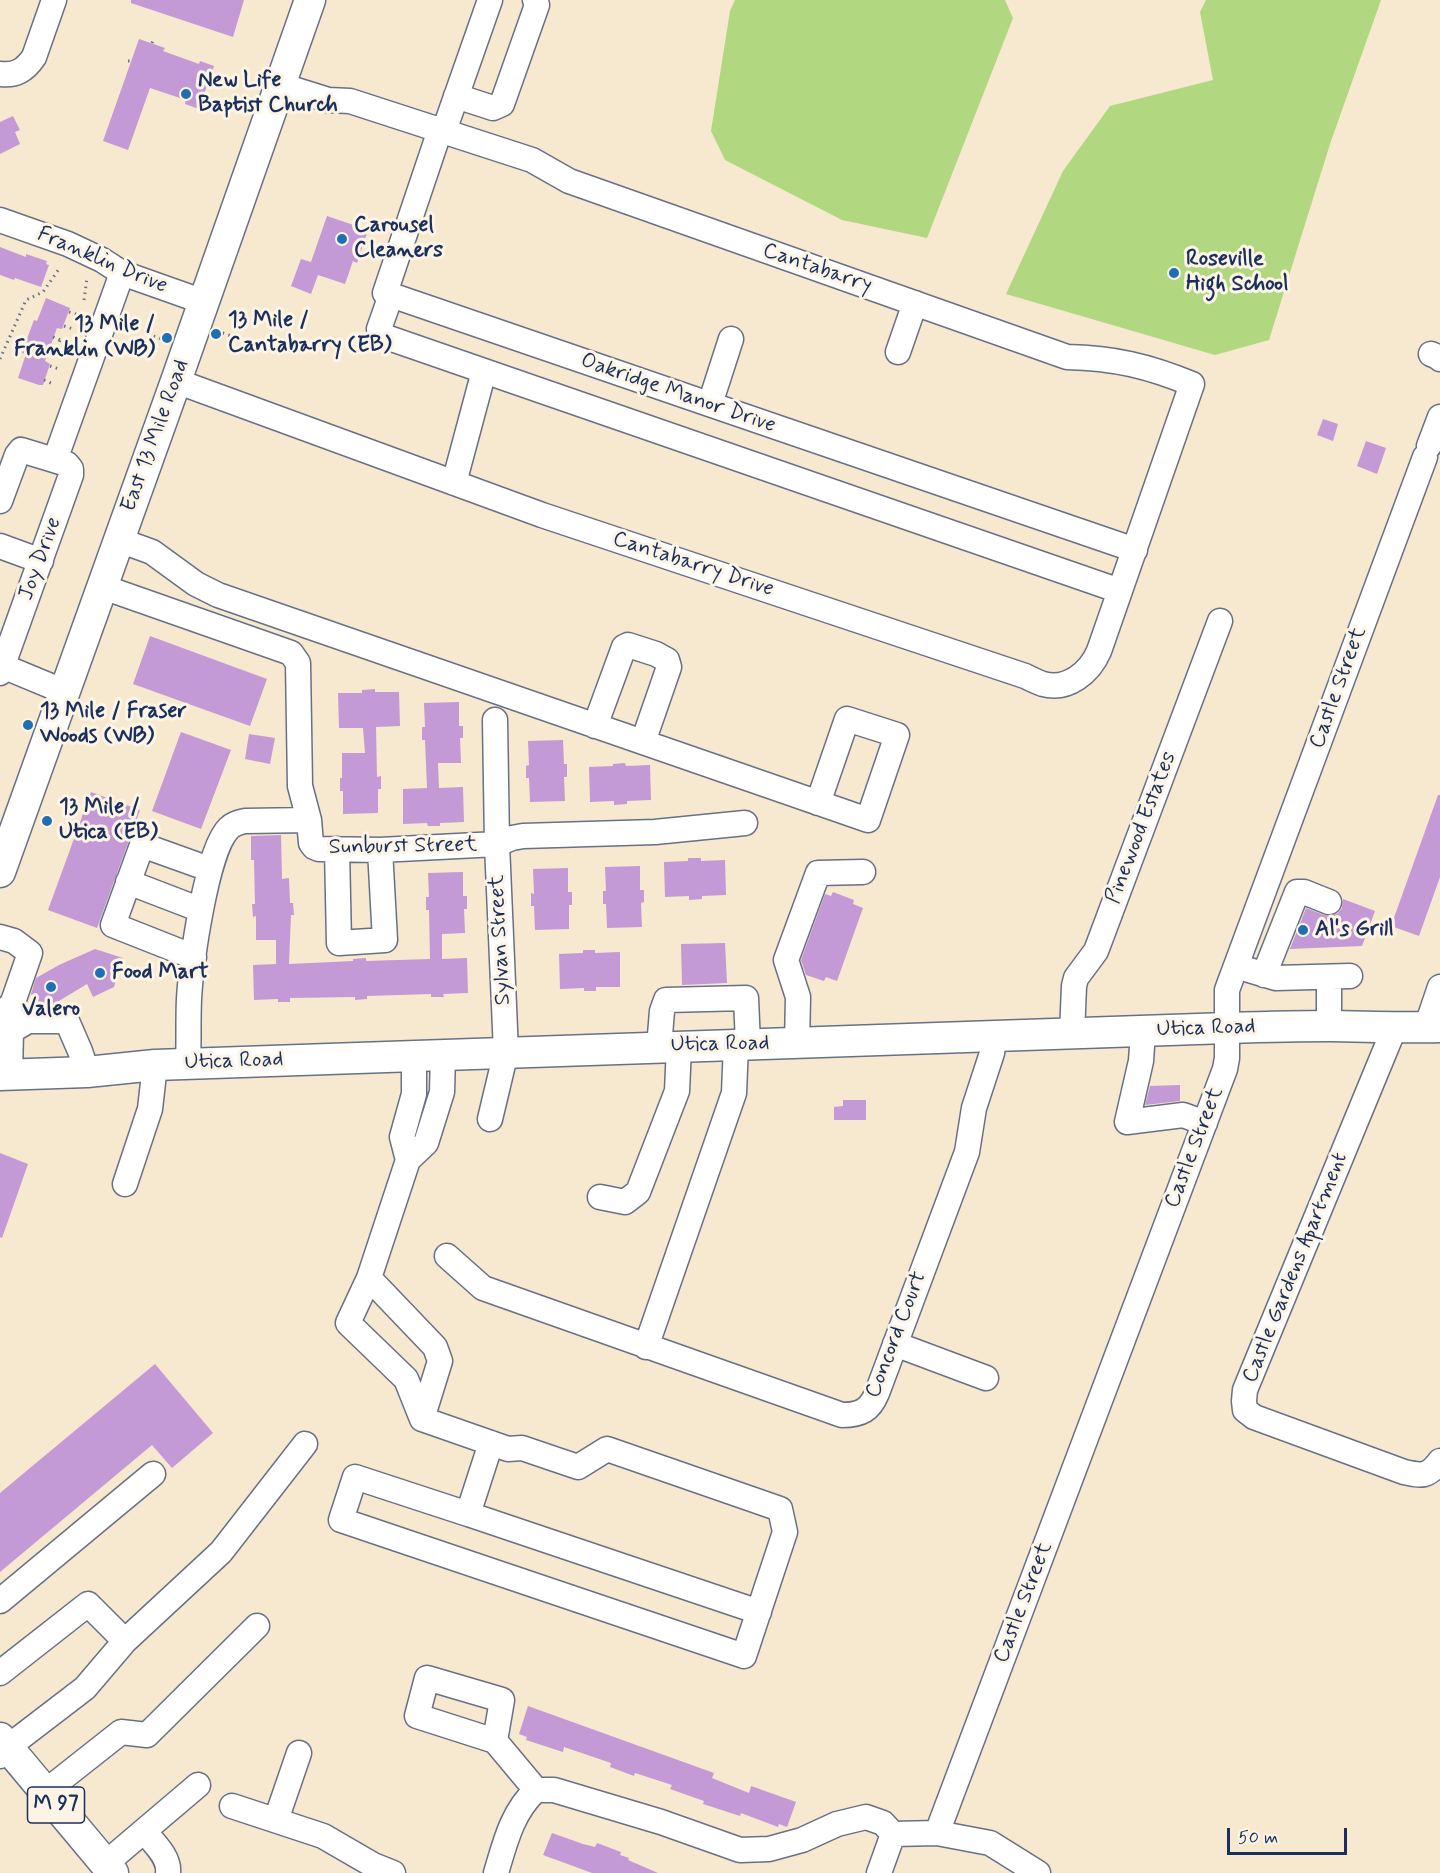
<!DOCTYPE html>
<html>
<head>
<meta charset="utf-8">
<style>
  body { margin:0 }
  #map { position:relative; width:1440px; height:1873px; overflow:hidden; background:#f7e8d0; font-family:Mynerve,sans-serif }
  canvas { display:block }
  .scale { position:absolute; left:1227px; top:1828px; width:120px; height:27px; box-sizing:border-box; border:3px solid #1b2f5e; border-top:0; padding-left:8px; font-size:18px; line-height:21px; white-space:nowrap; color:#1b2f5e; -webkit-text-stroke:4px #fcf5e5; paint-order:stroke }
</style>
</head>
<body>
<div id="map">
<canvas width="1440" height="1873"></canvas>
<div class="scale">50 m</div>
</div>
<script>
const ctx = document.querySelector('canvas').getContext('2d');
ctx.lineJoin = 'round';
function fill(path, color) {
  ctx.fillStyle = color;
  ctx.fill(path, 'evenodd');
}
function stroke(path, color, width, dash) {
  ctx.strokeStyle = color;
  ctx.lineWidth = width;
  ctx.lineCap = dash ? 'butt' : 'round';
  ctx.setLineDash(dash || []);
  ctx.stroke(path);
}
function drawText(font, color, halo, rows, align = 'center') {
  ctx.font = font + ' Mynerve,sans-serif';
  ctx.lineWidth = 6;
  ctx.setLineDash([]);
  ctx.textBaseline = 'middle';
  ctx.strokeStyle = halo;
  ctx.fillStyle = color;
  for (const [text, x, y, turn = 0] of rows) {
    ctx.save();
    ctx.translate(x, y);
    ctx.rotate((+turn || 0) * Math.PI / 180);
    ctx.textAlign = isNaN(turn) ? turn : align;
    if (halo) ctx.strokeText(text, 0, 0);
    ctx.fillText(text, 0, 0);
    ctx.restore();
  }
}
const green = new Path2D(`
  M735 0H1005L1013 18 927 238 842 220 725 160 711 131 730 11Z
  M1206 0H1381L1330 144 1269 340 1215 355 1006 294 1063 171 1110 106 1213 80 1200 12Z`);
const building = new Path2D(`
  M131 0H244L233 37 131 3Z
  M139 39 165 48 163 51 199 64 200 61 214 66 199 109 185 104 186 100 150 88 128 150 103 141Z
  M13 116 20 130 15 132 20 144 0 154V122Z
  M327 216 368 230 357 263 353 261 345 284 318 275 311 294 291 286 301 259 311 262Z
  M0 247 26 257V254L47 261 46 264 49 265 41 287 15 278 14 280 0 275Z
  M46 298 70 308 62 329 57 328 45 361 50 364 43 385H39L18 378 26 354 22 353 28 336 34 320 37 321Z
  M1323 419 1338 424 1333 441 1317 435Z
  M1366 441 1386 448 1377 474 1357 466Z
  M150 636 267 679 250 726 133 684Z
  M375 689V692H399L400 726 376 727 377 777 381 776V789H378V813L343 814V791H340V778H342V753H365L363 728H339L338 693H362V690Z
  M459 702V726H463V738H460L461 763H438L439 788 463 787 464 822 440 823V826H428L427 823 403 824V789L427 788 425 740H422V727H425L424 703Z
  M181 732 231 750 201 829 152 811Z
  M249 734 275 738 270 764 245 759Z
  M563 740 564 764H567V777H564L565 801 530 802 529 778H526V766L529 765 528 741Z
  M625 763 626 766 650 765 651 800 627 801V804L614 805V801L590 802 589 767 613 766V764Z
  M91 792 140 810 97 928 48 910Z
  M1438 795H1440V877L1419 936 1391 926Z
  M281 835 282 879 289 878 290 903H293L294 915H291L289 964 353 961V959L366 958V961L430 959 429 910H426V897H429L428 873 463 872V896H467V909H464L465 933 442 934V959L467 958 468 993 443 994 444 997H431V994L367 996V999L355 1000V997L290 998V1002H278V999L254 1000 253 965 276 964V940H256V916L253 917 252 904H255L254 860H251V836Z
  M688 858H701V861L725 860 726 895 702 896V899L689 900V896L665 897 664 862 688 861Z
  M640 866V890H644V902L641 903 642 927 607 928 606 904H603V891H606L605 867Z
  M568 868V892H572V905H569V929L535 930 534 906H531V893L534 894 533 869Z
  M833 892 854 900 853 904 863 908 837 981 826 977 824 981 806 975 801 960 825 894 831 896Z
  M1343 899 1375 911 1362 946 1290 949 1306 908 1324 915 1332 916 1338 913 1342 908Z
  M725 943 727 983 682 985 681 944Z
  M95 949 123 958 114 987 93 997 87 984 49 1007H39L31 994 36 978 59 965Z
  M583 950H595V953L620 952V987H596V991H584V988L560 989 559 954 583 953Z
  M1180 1085V1101L1145 1105 1150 1086Z
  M843 1100H866V1120H834V1107L843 1106Z
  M0 1153 28 1164 2 1238 0 1237Z
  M155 1364 213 1433 172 1468 152 1445 0 1572V1493Z
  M528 1706 714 1773 712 1778 749 1793 751 1786 796 1802 787 1827 779 1824 778 1827 741 1813 740 1816 703 1804 704 1801 670 1789 672 1785 635 1773 634 1776 610 1767 611 1763 564 1747 563 1752 526 1740 527 1737 519 1734Z
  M552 1833 583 1844 595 1847 597 1843 621 1852 620 1855 629 1858 628 1860 658 1873H592L543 1855Z`);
const path = new Path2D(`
  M152 43 154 38
  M128 61H131
  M84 300 87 278
  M69 312 79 315
  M64 326 73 329
  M217 331 234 337
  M148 334 167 341
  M53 337 68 343
  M49 350 63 356
  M55 353 60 340
  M0 359 26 300 43 292 59 269
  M50 366 59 369
  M44 380 53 384`);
const minor = new Path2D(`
  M0 74C16 76 25 70 34 57L54 0
  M456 96 493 108 502 104 537 5 535 0
  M440 130 385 293 1135 550
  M444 131 490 0
  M0 220 68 244 102 260 122 273 204 302
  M391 295 379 329 383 336 1120 591
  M898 352 915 303
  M1431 354 1438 357 1440 359
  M176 381 542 515 1025 676C1031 679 1037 682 1043 684 1068 691 1090 672 1099 651L1192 384C1148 366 1114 358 1067 357L569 181 532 160 350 101 328 100 280 85
  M710 404 731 339
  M1429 446 1440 417
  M55 460 122 273
  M454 483 484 371
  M0 501 17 455 21 450 67 464 71 469V475L0 673
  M119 540 152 552 196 584 218 595C435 670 651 745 868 820L897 735 847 719 818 803
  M0 546 41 561
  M103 587 291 653 298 663 300 786 309 820 311 843 314 847 319 849 380 850 497 844 512 838 523 836 655 832 745 823
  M0 665 65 692
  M595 726 624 647 628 645 656 654 667 660 669 667 643 742
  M337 849 339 943 385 940 380 850
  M128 882 201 910
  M0 937 14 941 30 953 13 1002 0 1018
  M194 957 113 925 142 845 209 869
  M1249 970 1276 978 1350 976
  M1264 975 1297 892H1304L1329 902
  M1329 977V1026
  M1426 1028 1440 987
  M1394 1029 1245 1390 1244 1401 1245 1410 1254 1417 1404 1472C1422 1476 1428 1477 1440 1461
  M1143 1032 1141 1061 1127 1122 1183 1115 1205 1123
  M1072 1034 1074 986 1076 978 1096 951 1220 621
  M797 1044 798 997 786 960 818 873 863 872
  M659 1047 662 1011 666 1000 746 998 748 1044
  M443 1055 442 1092 426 1143 408 1160 369 1278 348 1323 406 1379 422 1419 508 1449 522 1448 578 1467 607 1449 780 1509 785 1532 744 1656 341 1520 355 1477 468 1514 491 1443
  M188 1064C189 1042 188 1020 189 999 191 965 206 850 229 828 233 824 240 822 245 821L309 820
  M10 1075 11 1031 28 1021H67L80 1051 87 1072
  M490 1119 506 1052 497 844 495 720
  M408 1160 402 1137 414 1094V1056
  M125 1184 150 1109 155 1065
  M600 1197 625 1202 638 1192 677 1091 679 1047
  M447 1256 483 1288 842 1415C861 1415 870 1410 877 1393L967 1152 974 1108 992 1053 994 1037
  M369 1278 435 1347 440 1361 422 1419
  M895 1344 986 1378
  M646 1347 734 1093 736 1045
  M468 1514 759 1612
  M0 1601 153 1474
  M0 1673 88 1604 125 1641
  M495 1741 502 1700 427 1678 417 1716 495 1741 536 1790
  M0 1756 8 1747 85 1688 125 1641 221 1552 305 1444
  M45 1792 121 1732 147 1735 257 1626
  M232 1806 323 1836 373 1865 393 1873
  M276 1820 299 1753
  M144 1831C153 1842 170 1857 168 1873
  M937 1833 1225 1069 1227 1058V990L1425 457
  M105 1864 198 1785
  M496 1873C505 1843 512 1812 536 1790H554L661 1822 740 1850 769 1849 802 1840 837 1824 866 1817 883 1823 893 1834
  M879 1873 893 1834 937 1833 990 1843 1038 1873`);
const major = new Path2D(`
  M0 872 176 381 310 0
  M0 1075 87 1072 155 1065C513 1055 870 1039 1227 1028 1261 1027 1296 1026 1330 1026 1367 1027 1403 1028 1440 1027
  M0 1738 113 1873`);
const markers = [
  [186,94,6,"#1f6fb2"],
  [342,239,6,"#1f6fb2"],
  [1174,273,6,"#1f6fb2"],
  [216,334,6,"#1f6fb2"],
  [167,338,6,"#1f6fb2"],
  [28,725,6,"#1f6fb2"],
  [47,821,6,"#1f6fb2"],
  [1303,930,6,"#1f6fb2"],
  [100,973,6,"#1f6fb2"],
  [51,987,6,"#1f6fb2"]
];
const shields = [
  [56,1805,57]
];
const shieldNames = [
  ["M 97",56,1805]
];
const poiNames = [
  ["New Life",198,81],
  ["Baptist Church",198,106],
  ["Carousel",354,226],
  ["Cleaners",354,251],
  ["Roseville",1186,260],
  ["High School",1186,285],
  ["13 Mile /",228,321],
  ["Cantabarry (EB)",228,346],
  ["13 Mile /",155,325,"right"],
  ["Franklin (WB)",155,350,"right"],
  ["13 Mile / Fraser",40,712],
  ["Woods (WB)",40,737],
  ["13 Mile /",59,808],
  ["Utica (EB)",59,833],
  ["Al's Grill",1315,930],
  ["Food Mart",112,973],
  ["Valero",51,1010,"center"]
];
const streetNames = [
  ["Franklin Drive",102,261,23],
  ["Cantabarry",817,269,19],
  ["Oakridge Manor Drive",678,394,19],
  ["East 13 Mile Road",156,436,-70],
  ["Joy Drive",41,559,-70],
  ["Cantabarry Drive",693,565,18],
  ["Castle Street",1339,688,-70],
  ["Pinewood Estates",1142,828,-69],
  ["Sunburst Street",403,847,-1],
  ["Sylvan Street",501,940,-93],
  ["Utica Road",1206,1029,-2],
  ["Utica Road",720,1045,-1],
  ["Utica Road",234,1062,-2],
  ["Castle Street",1195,1148,-69],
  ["Castle Gardens Apartment",1296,1268,-68],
  ["Concord Court",897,1335,-69],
  ["Castle Street",1024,1603,-69]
];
fill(green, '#b1d780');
fill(building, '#c39ad5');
stroke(minor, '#687086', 27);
stroke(major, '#687086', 33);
stroke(path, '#687086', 3, [1.5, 4.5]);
stroke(minor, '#fff', 24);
stroke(major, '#fff', 30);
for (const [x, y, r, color] of markers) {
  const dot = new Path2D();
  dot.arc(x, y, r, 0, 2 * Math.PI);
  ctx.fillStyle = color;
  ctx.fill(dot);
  stroke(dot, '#fcf5e5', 2);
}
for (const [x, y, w] of shields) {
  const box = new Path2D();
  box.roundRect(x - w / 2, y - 18, w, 36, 4.5);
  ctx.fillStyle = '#fcf5e5';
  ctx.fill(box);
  stroke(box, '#1b2f5e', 1.5);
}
drawText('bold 21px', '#1b2f5e', null, shieldNames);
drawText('bold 22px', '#1b2f5e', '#fcf5e5', poiNames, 'left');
drawText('22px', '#1b2f5e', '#fcf5e5', streetNames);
</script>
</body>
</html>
